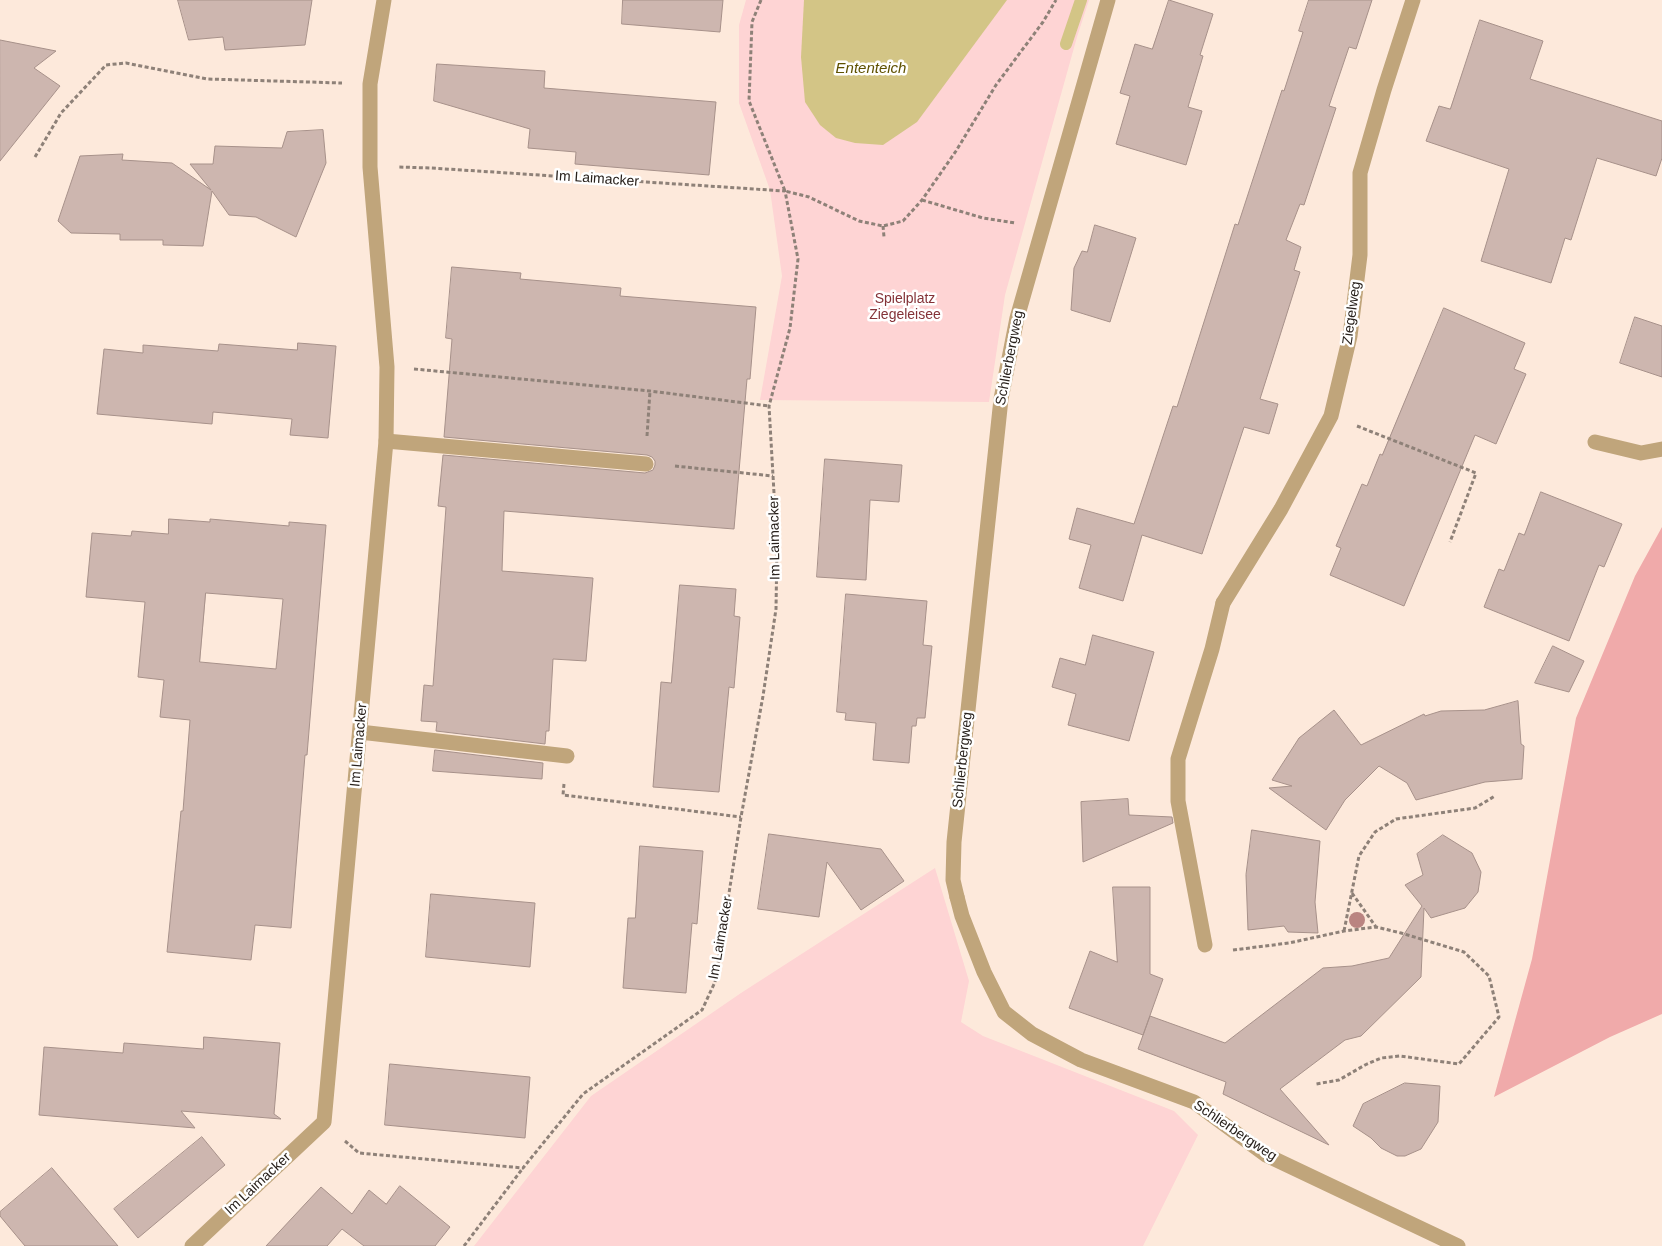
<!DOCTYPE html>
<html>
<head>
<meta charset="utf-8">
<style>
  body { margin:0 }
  canvas { display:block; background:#fde9db }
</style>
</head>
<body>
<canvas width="1662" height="1246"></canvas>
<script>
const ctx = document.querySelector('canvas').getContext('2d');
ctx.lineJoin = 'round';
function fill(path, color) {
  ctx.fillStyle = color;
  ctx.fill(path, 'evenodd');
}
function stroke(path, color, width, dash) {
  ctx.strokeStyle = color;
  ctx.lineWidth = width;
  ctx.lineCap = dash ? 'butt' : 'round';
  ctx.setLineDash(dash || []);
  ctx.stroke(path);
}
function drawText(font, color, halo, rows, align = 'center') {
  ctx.font = font + ' Helvetica,sans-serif';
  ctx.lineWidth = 5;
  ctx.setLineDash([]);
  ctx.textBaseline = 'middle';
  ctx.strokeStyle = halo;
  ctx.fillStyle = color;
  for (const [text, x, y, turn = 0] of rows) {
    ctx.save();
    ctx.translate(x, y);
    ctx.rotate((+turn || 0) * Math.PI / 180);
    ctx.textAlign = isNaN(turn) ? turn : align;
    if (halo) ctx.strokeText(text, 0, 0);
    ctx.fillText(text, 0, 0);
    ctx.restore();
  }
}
const green = new Path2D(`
  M746 0H1089L1077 37 1005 295 989 402 760 400 782 276 770 190 739 103V25Z
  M935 868 969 981 961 1022 983 1036 1174 1111 1198 1135 1143 1246H474L591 1096 741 993Z`);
const forest = new Path2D(`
  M1662 527V1014L1610 1037 1494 1097 1532 959 1576 718 1635 576Z`);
const water = new Path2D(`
  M804 0H1007L917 122 883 145 855 143 836 138 820 125 805 102 801 57Z`);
const stream = new Path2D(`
  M1066 44 1081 0`);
const building = new Path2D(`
  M178 0H312L305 45 225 50 223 37 189 40Z
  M623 0H723L720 32 622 24Z
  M1169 0 1213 14 1200 55 1203 56 1188 107 1202 111 1186 165 1116 144 1130 96 1120 93 1135 44 1152 49Z
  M1309 0H1372L1356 49 1349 47 1329 106 1336 108 1304 205 1300 204 1286 240 1301 247 1294 270 1300 272 1260 399 1278 404 1269 434 1244 427 1202 554 1142 535 1123 601 1079 588 1091 545 1069 539 1077 508 1134 524 1173 406 1177 407 1235 224 1238 225 1282 90 1284 91 1303 32 1299 31Z
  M1480 20 1543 41 1530 79 1662 121V158L1656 176 1597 158 1571 240 1565 238 1551 283 1481 261 1509 169 1426 141 1439 106 1450 109Z
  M0 40 56 51 34 68 60 86 0 161Z
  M437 64 545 71 544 88 716 102 709 175 575 164 576 152 528 148 530 129 434 101Z
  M323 130 326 163 296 237 256 217 229 215 212 191 203 246 163 245V240H120V234L71 233 58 221 80 156 123 154 122 160 172 163 211 190 190 164H213L215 146 282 148 287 132Z
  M1095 225 1136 238 1110 322 1071 310 1074 268 1082 251 1087 252Z
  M452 267 521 273 520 279 621 288 620 296 756 307 750 379H747L734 529 504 511 502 571 593 578 586 661 553 659 549 731H546L545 744 436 731 437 722 421 721 424 685 433 686 446 507 438 506 443 455 645 473 653 470 655 465V461L652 457 647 455 444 437 452 339 446 338Z
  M1444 308 1525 343 1514 369 1526 374 1496 444 1475 435 1404 606 1330 575 1341 548 1336 546 1362 484 1367 486 1380 454 1382 455Z
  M1635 317 1662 326V377L1620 363Z
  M298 343 336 346 328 438 290 435 292 419 213 412 212 424 97 414 104 349 143 353V345L218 351 219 344 297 350Z
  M825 459 902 465 899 502 870 500 866 580 817 577Z
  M1541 492 1622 524 1604 567 1599 565 1569 641 1484 607 1499 569 1504 571 1519 533 1524 535Z
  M169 519 210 522V519L289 526V522L326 525 307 755H305L291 928 255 925 251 960 167 952 181 811H183L190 720 160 717 164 680 138 677 145 602 86 597 92 533 131 536 132 531 168 534ZM206 593 283 599 276 669 200 662Z
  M680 585 736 589 734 616 740 617 734 688 729 687 719 792 653 787 661 682 671 683Z
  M846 594 927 601 923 645 932 646 925 718H917L916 726H912L909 763 873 760 876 723 845 720 846 713 837 712Z
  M1093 635 1154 652 1129 741 1068 725 1076 694 1052 687 1060 658 1085 665Z
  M1553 646 1584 661 1569 692 1535 683Z
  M1518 701 1521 744 1524 746 1522 779 1485 782 1416 800 1407 783 1379 766 1345 800 1326 830 1269 788 1292 786 1272 780 1299 738 1334 710 1361 745 1424 714 1425 716 1441 711 1484 710Z
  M435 750 543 763 542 779 433 771Z
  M1128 799 1129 815 1172 817 1173 823 1083 862 1081 802Z
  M1252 830 1320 841 1315 902 1318 933 1288 932 1284 926 1248 930 1246 875Z
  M769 834 881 849 904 881 861 910 827 862 819 917 758 909Z
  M1443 835 1472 853 1481 872 1478 892 1465 908 1431 918 1424 908 1421 977 1361 1036 1345 1040 1280 1089 1329 1145 1223 1094 1226 1082 1138 1049 1150 1016 1225 1043 1323 968 1352 966 1389 958 1422 906 1405 885 1423 875 1417 854Z
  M640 846 703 851 697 924 692 923 686 993 623 988 628 918H635Z
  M1113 887H1150V974L1163 979 1143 1035 1069 1008 1090 951 1117 962Z
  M431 894 535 903 530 967 426 957Z
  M204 1037 280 1043 274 1114 281 1119 181 1111 195 1128 39 1115 44 1047 123 1053 124 1043 203 1049Z
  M390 1064 530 1077 525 1138 385 1125Z
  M1405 1083 1440 1086 1438 1122 1421 1149 1405 1156H1397L1381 1148 1371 1138 1353 1126 1363 1104Z
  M202 1137 225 1165 138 1238 114 1209Z
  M52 1168 80 1201 118 1246H25L0 1216V1212Z
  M400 1186 450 1227 435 1246H364L342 1229 327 1246H266L321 1187 352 1214 369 1190 386 1204Z`);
const path = new Path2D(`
  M761 0 752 22 749 101 785 191 809 197 859 221 883 226 903 221 922 200 956 151 996 85 1043 22 1056 0
  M35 157 61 113 106 65 126 63 207 79 342 83
  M922 200 983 218 1015 223
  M883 226 884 237
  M414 369 650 391 769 406
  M1357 426 1476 473 1450 542
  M647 436 650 391
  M675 466 773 476
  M564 784 563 795 741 817
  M1352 893 1376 927
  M1344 931 1359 856 1375 832 1396 819 1475 808 1495 796
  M1233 950 1289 943 1344 931 1376 927 1401 933 1464 952 1489 976 1499 1017 1459 1064 1400 1056 1381 1058 1365 1065 1339 1080 1316 1084
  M345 1141 359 1153 523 1168 583 1094 702 1010 715 982 741 817 763 696 776 609 777 545 769 406 790 328 798 259 785 191 431 168 398 167
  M464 1246 523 1168`);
const lane = new Path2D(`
  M386 441 646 464
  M360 732 567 756
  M957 897 962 916 984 972 1004 1012 1032 1034 1081 1060 1194 1102 1266 1155 1458 1246
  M1205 945 1178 801V759L1212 649 1223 603`);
const street = new Path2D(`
  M1595 442 1641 453 1662 449
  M1223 603 1281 509 1331 416 1350 336 1360 255V173L1384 90 1413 0
  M957 897 953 880 954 842 1001 399 1017 318 1108 0
  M192 1246 324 1122 386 441 387 367 370 167V84L384 0`);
const trees = [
  [1357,920]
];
const streetNames = [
  ["Im Laimacker",597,179,4],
  ["Ziegelweg",1352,313,-82],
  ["Schlierbergweg",1010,358,-79],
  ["Im Laimacker",775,538,-91],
  ["Im Laimacker",359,745,-85],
  ["Schlierbergweg",963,760,-84],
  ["Im Laimacker",721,938,-80],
  ["Schlierbergweg",1235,1131,34],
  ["Im Laimacker",258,1184,-43]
];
const parkNames = [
  ["Spielplatz",905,299],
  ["Ziegeleisee",905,315]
];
const waterNames = [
  ["Ententeich",871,69]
];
fill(green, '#fed4d4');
fill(forest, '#f0aaaa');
fill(water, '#d3c586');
stroke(stream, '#d3c586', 12);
fill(building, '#cdb6af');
stroke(building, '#a7918a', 1);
stroke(path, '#8e8178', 3, [4, 2.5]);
stroke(lane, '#c0a57b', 15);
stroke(street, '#c0a57b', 15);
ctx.fillStyle = '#ba8481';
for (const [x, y] of trees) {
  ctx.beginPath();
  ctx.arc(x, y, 8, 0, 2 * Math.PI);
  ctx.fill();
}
drawText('14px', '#28211c', '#fff', streetNames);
drawText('14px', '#843237', '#fff', parkNames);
drawText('italic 15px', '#5f5100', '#fff', waterNames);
</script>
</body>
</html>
